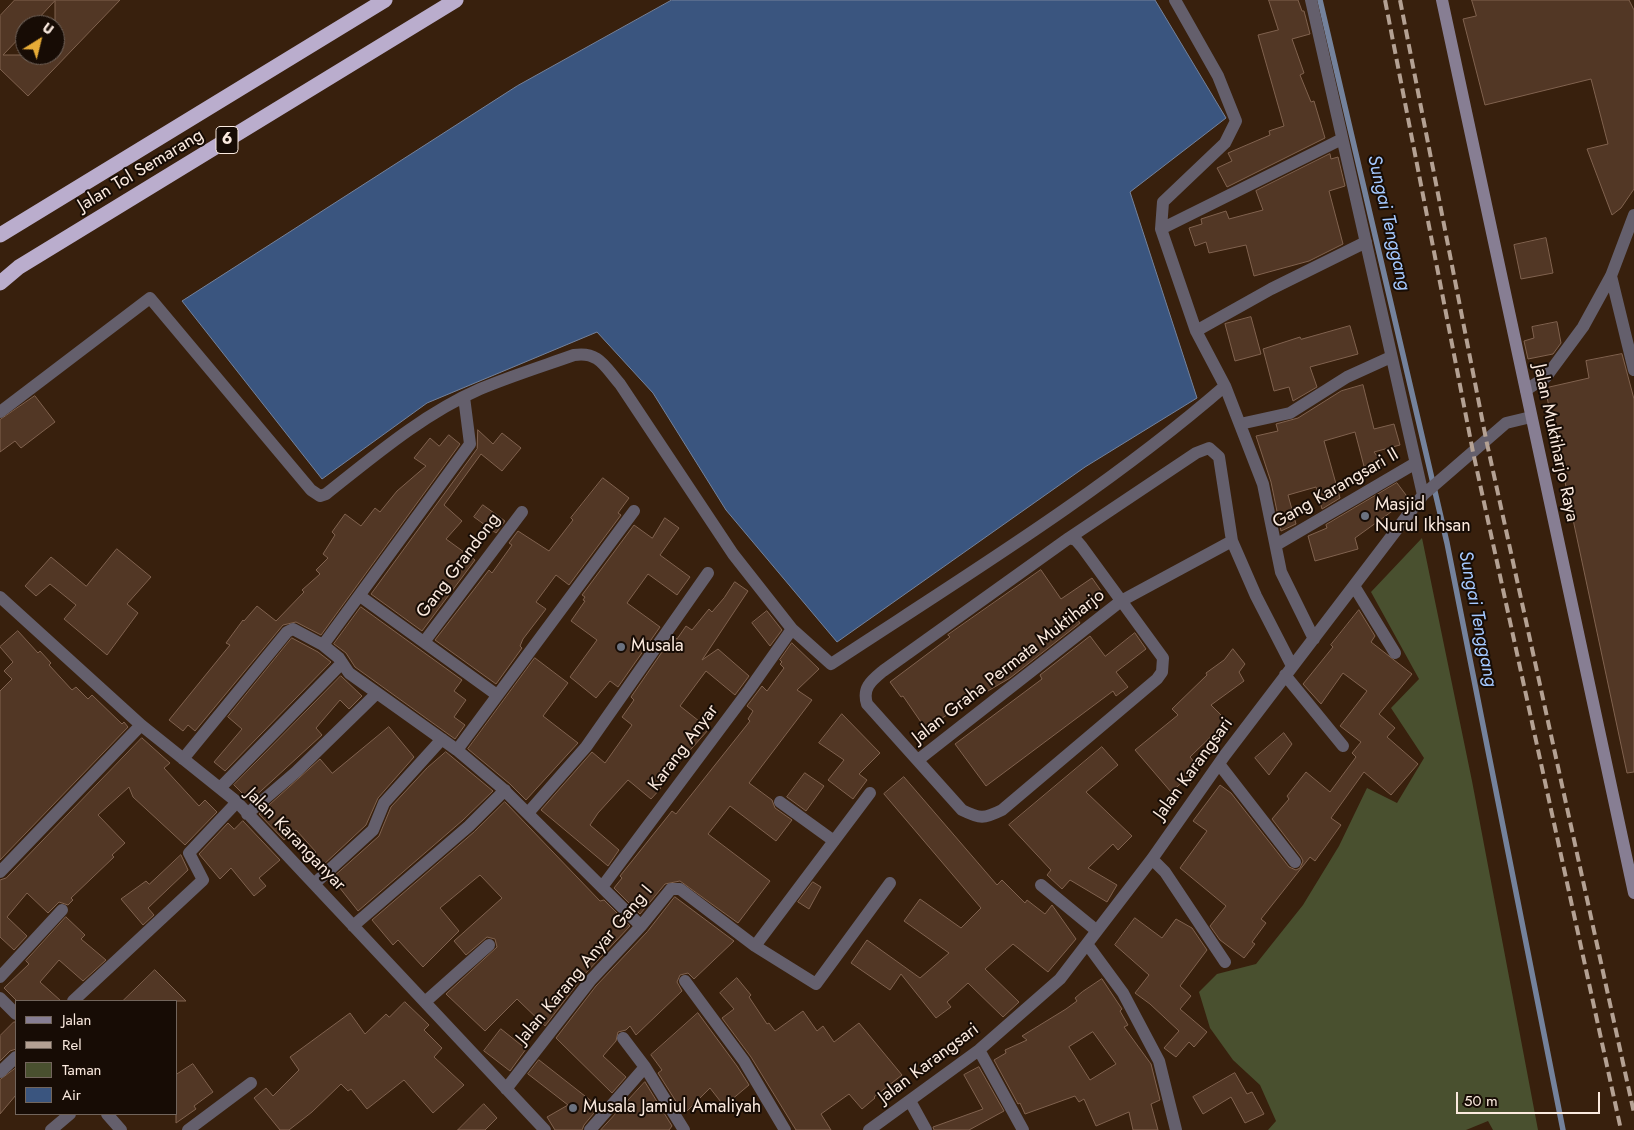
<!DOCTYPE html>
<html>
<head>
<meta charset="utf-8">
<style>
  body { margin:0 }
  #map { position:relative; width:1634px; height:1130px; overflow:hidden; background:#38200d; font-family:Jost,sans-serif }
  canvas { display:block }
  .legend { position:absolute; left:15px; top:1000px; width:162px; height:115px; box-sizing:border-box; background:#170c05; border:1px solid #72655c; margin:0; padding:6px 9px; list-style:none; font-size:15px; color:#fbeadf }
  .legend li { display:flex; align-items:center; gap:10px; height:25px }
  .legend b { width:25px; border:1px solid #72655c }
  .north { position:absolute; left:15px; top:15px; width:50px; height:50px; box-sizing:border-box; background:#170c05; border:1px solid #72655c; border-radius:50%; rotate:36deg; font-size:14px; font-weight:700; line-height:20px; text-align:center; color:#fbeadf }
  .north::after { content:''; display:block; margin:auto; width:18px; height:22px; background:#e7ac37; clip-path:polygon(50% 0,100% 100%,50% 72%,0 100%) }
  .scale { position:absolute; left:1456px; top:1092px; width:144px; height:22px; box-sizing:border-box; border:2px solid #fbeadf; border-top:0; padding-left:6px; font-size:15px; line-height:18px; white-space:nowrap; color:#fbeadf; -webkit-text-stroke:4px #170c05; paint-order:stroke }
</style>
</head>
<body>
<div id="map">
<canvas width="1634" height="1130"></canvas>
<ul class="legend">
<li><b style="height:6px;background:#877e93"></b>Jalan</li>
<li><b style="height:6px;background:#b4a193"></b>Rel</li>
<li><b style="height:14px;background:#49502f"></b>Taman</li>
<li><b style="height:14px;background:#3a557f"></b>Air</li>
</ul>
<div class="north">U</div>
<div class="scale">50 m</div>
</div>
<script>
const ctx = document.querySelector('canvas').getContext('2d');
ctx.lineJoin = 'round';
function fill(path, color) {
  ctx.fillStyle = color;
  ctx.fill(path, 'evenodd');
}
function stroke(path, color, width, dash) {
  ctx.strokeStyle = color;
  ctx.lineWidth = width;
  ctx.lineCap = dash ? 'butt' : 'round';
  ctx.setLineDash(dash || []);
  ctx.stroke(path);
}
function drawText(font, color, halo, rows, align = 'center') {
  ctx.font = font + ' Jost,sans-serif';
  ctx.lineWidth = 4;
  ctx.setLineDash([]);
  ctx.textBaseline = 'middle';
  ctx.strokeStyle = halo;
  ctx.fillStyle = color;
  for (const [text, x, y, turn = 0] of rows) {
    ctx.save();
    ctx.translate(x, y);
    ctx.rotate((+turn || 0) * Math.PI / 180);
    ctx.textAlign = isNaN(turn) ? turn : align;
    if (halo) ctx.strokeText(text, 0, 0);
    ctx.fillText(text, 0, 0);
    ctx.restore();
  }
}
const green = new Path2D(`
  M1422 538 1472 781 1538 1130H1493L1488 1121 1466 1130H1268L1276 1121 1260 1085 1233 1060 1210 1028 1199 992 1217 974 1256 964 1303 905 1339 846 1367 788 1397 803 1424 758 1391 708 1419 679 1371 592Z`);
const water = new Path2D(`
  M672 0H1155L1226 118 1130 192 1197 398 1085 467 837 642 726 510 653 393 597 332 427 403 322 479 182 301 517 86Z`);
const stream = new Path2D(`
  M1320 0 1447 543 1563 1130`);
const building = new Path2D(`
  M15 0H120L28 96 0 69V16ZM55 1V55H3L25 32V25H32Z
  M1269 0H1298L1302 11H1304L1310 34 1292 39 1304 73 1300 75 1311 102 1314 101 1325 138 1227 187 1217 168 1232 161 1228 153 1270 135 1269 131 1284 126 1258 35 1278 30Z
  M1472 0H1629L1634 10V189L1621 208 1612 215 1587 149 1608 144 1591 79 1485 105 1463 19 1476 16Z
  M1330 154 1331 159 1338 157 1345 186 1329 191 1343 244 1309 261 1254 276 1246 245 1209 253 1206 242 1195 246 1189 228 1202 224 1201 219 1226 211 1229 219 1263 210 1256 191Z
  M1546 238 1553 273 1521 279 1514 245Z
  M1251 317 1261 354 1235 361 1225 324Z
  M1557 322 1561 343 1553 354 1528 359 1524 341 1534 338 1532 327Z
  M1350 326 1358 354 1310 367 1317 387 1293 401 1289 387 1274 391 1263 349 1300 337 1301 339Z
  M1622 354 1634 399V772L1627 773 1545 388 1589 378 1586 361Z
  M1363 385 1374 429 1394 424 1400 445 1374 452 1384 465 1365 470 1355 432 1324 441 1340 498 1322 509 1316 487 1288 495 1296 524 1281 531 1271 482 1256 436 1278 431 1276 424 1298 418 1341 391Z
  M35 396 55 422 21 448 15 441 0 452V420Z
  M478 430 493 444 502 433 521 448 502 471 481 454 444 505 462 521 446 539 475 560 422 631 371 594 477 449Z
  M449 435 460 444 321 635 296 622 283 625 195 731 188 725 183 731 169 720 230 645 226 643 243 620 244 621 257 606 276 621 304 592 302 590 320 574 316 570 328 558 323 554 335 535 332 532 345 514 361 526 375 508 380 512 397 491 426 466 414 458 430 438 439 446Z
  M603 478 629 498 618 513 621 515 569 585 556 575 536 602 546 609 523 639 520 646 522 648 496 684 435 640 489 570 492 573 512 545 509 543 518 531 549 551 573 520 571 518Z
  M1397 483 1409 499 1355 538 1358 549 1315 561 1308 536 1327 528 1326 525Z
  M483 505 505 521 496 533 474 517Z
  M665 518 679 528 660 555 690 577 677 595 648 574 627 603 660 627 618 687 610 681 596 698 570 677 597 640 571 621 585 601 583 600 585 597 582 595 634 525 652 538Z
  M117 549 151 577 127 604 138 613 107 655 64 619 76 605 50 584 36 596 25 586 51 557 86 586Z
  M1041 570 1061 599 1092 578 1104 595 1075 616 1080 623 1010 678 925 728 903 696 901 697 890 682 950 637 948 635Z
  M735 582 748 591 702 660 718 649 749 676 735 695 706 671 680 706 709 729 658 786 661 788 651 799 628 780 598 813 590 825 619 850 608 866 541 810 592 752 605 763 632 725 622 717 634 700 631 697 673 636 677 639 686 626 692 630 709 609 712 612 724 598Z
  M361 607 462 680 454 691 466 700 454 717 465 725 455 739 355 667 346 653 334 644Z
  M1359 610 1375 636 1371 642 1412 674 1379 714 1395 728 1387 737 1418 764 1391 795 1364 772 1331 818 1341 825 1315 861 1310 857 1261 919 1266 923 1252 942 1255 944 1244 958 1220 940 1210 926 1226 906 1180 868 1207 831 1193 821 1220 785 1231 793 1289 867 1296 870 1300 868 1303 861 1301 857 1272 819 1289 799 1287 796 1306 772 1330 792 1356 757 1352 753 1361 742 1340 726 1367 691 1343 673 1321 704 1303 684 1333 647 1331 645Z
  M767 611 782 630 770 646 752 623Z
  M18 631 38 653 40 651 51 663 49 665 72 690 76 687 88 699 92 695 122 724 124 722 128 727 0 860V691L12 679 4 671 13 662 0 647Z
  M1135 633 1146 649 1116 672 1128 687 1116 696 1113 691 986 786 955 744 1042 679 1040 675 1090 636 1105 656Z
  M292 638 318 652 331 662 225 771 214 762 242 729 228 717Z
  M792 643 819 669 797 690 812 700 749 783 772 800 775 808 792 820 776 841 730 806 708 834 770 881 738 923 680 881 665 884 640 914 614 888 622 878 620 876 672 811 676 814 750 721 748 719 753 711 747 706 762 686 767 691 784 668 780 664 782 662 780 660Z
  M1233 649 1245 664 1239 672 1244 681 1211 705 1227 721 1190 757 1199 768 1171 792 1135 750 1178 715 1172 709 1207 675 1206 673 1224 660Z
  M535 658 568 683 543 716 578 743 526 800 510 784 468 749Z
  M341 676 362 696 349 709 340 700 316 728 322 735 250 801 234 785Z
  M842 714 880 753 859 774 867 780 853 799 828 780 844 760 819 743Z
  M389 727 414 757 378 798 366 825 321 867 311 857 316 852 296 830 284 840 259 814 320 759 332 773Z
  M1284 733 1292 744 1269 775 1255 758Z
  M142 738 170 763 164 768 199 806 205 800 217 812 185 845 133 797 129 787 98 815 125 843 112 855 114 857 71 898 73 900 68 905 59 902 48 913 27 893 7 917 27 936 14 950 0 937V880L6 878Z
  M1102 747 1118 765 1086 792 1132 836 1118 850 1113 844 1088 868 1117 885 1107 902 1070 880 1062 889 1047 875 1051 870 1009 825Z
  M446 752 493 791 463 820 358 911 332 878 379 836 391 807 427 768Z
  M805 773 824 786 806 811 787 797Z
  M904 777 997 885 1002 880 1025 903 1027 900 1045 914 1052 905 1076 939 1048 972 1013 944 985 969 1019 1002 1003 1017 968 983 947 1002 951 1007 936 1018 901 974 890 990 851 963 867 940 920 978 949 953 904 921 920 899 961 928 981 908 884 794Z
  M505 802 600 901 604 900 630 926 584 975 545 1026 517 999 485 1031 446 994 497 947 495 939 487 937 466 955 454 941 502 898 480 875 440 908 459 931 423 967 398 940 393 945 372 920 474 832Z
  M243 821 280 860 259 878 266 886 254 896 231 868 220 879 199 854 228 823 234 829Z
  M181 855 188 870 148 908 154 915 143 925 121 899 146 881 149 884Z
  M813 882 821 887 809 909 798 902Z
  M675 897 734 941 694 979 688 973 680 975 677 982 682 991 636 1035 630 1026 626 1030 618 1032 616 1041 603 1056 626 1077 612 1093 556 1038 596 986 647 932Z
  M66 917 85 935 81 939 106 960 83 981 59 960 40 982 61 1001H17L4 988 29 964 26 961Z
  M1135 918 1162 938 1176 919 1192 928 1207 950 1180 986 1191 996 1180 1009 1207 1032 1194 1047 1189 1042 1176 1057 1164 1048 1179 1031 1150 1004 1135 993 1149 975 1115 945Z
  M155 970 186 1001H123Z
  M737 978 751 995 749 997 767 1024 769 1023 775 1031 803 1011 817 1031 823 1026 834 1042 859 1023 902 1075 874 1097 875 1098 862 1109 849 1094 821 1114 831 1130H796L751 1057 722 1018 734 1009 720 993Z
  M1102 979 1122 1009 1120 1011 1128 1025 1124 1027 1151 1064 1160 1100 1151 1104 1158 1130H1133L1129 1112 1096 1126 1084 1099 1079 1102 1075 1096 1025 1114 1020 1103 1018 1104 994 1060 1006 1053 1005 1050 1027 1040 1022 1036 1066 1009 1077 1001 1075 998 1082 992ZM1093 1032 1116 1064 1090 1080 1069 1047Z
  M405 1002 429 1025 424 1030 442 1048 434 1057 464 1085 433 1113 404 1080 367 1109 351 1089 348 1091 341 1084 312 1112 289 1130H280L254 1098 266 1088 273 1096 299 1070 290 1057 350 1013 365 1034 386 1014 389 1017Z
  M698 1013 737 1066 749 1085 724 1106 710 1088 684 1114 658 1073 662 1070 651 1055Z
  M14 1022H16V1049L10 1051 0 1061V1036Z
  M501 1029 526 1049 510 1071 484 1051Z
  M539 1060 599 1107 584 1125 582 1130H555L547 1117 568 1105 528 1074Z
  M193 1064 213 1092 194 1106 196 1109 176 1123V1075Z
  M979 1067 1004 1111 969 1130H934L933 1127 983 1109 964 1075Z
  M16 1068V1095L0 1114V1080Z
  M1235 1073 1247 1094 1252 1092 1264 1114 1245 1123 1231 1097 1203 1114 1193 1097Z
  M645 1082 672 1126 669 1130H601Z
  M484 1104 497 1118 485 1130H458Z`);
const street = new Path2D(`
  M1175 0 1218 76 1236 121 1225 143 1163 202 1161 229 1196 331 1225 386 1263 484 1281 572 1314 639
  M1311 0 1423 495
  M1161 229 1342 139
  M1611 276 1634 370
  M1196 331 1271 289 1366 242
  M1526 390 1546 377 1583 327 1611 276 1634 215
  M0 412 150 298 311 490 320 496 326 494C374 456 423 414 480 389 511 376 543 366 574 355 599 351 605 367 620 384L733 554 792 629 831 664C965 576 1104 491 1225 386
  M1240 424 1290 413 1347 377 1391 357
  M1069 538 1076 540 1082 547 1163 658 1162 672 1157 679 1002 810C984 819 980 819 962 810L867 704C862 688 871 681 883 671Z
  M1069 538 1196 453 1209 448 1219 457 1232 541
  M1276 545 1414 464
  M1354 586 1395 653
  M360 596 497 695
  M0 597 141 725 237 802 545 1130
  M424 642 522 512
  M323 645 470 444 464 397
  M1285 675 1343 746
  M457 750 634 511
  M183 759 287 632 293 629 323 645 339 658 349 673 457 750 502 788 641 926
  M918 760 1121 601 1232 541 1256 596 1292 666
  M1219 764 1295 862
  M220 788 341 664
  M780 802 834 841
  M528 813 586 747 708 573
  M247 814 296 772 377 693
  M1152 859 1165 872 1225 962
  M0 872 141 725
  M314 884 373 830 384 803 442 739
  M1041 885 1097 931
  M602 887 749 690 792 629
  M353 926 469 826 505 790
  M1087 944 1123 993 1159 1061 1176 1130
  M755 946 870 793
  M0 977 62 910
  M685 981 744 1061 785 1130
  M0 998 16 1014
  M73 1001 203 880 189 853 237 802
  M425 1002 489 945
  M623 1038 645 1067 684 1130
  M979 1050 1023 1130
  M0 1072 16 1057
  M506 1089 590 981 641 926 671 889H680L755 946 816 984 890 883
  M910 1101 926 1130
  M107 1114 121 1130
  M51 1130 70 1114
  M188 1130 251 1083
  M590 1130 645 1067
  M869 1130 979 1050 1060 979 1152 859 1225 755 1423 495 1506 423 1531 417`);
const secondary = new Path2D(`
  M1442 0 1634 893`);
const highway = new Path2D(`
  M0 235 385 0
  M0 283 19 267 456 0`);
const rail = new Path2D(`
  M1385 0 1473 452 1621 1130
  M1400 0 1486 439 1634 1113`);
const markers = [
  [1365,516,5,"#6b7280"],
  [621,647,5,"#6b7280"],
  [573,1108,5,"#6b7280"]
];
const shields = [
  [227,140,22]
];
const shieldNames = [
  ["6",227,140]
];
const streetNames = [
  ["Jalan Tol Semarang",141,171,-31],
  ["Jalan Muktiharjo Raya",1555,443,78],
  ["Gang Karangsari II",1336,489,-30],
  ["Gang Grandong",459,566,-53],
  ["Jalan Graha Permata Muktiharjo",1009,667,-38],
  ["Karang Anyar",684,748,-53],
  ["Jalan Karangsari",1194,769,-54],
  ["Jalan Karanganyar",295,840,46],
  ["Jalan Karang Anyar Gang I",585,965,-50],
  ["Jalan Karangsari",929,1064,-37]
];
const poiNames = [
  ["Masjid",1375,506],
  ["Nurul Ikhsan",1375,527],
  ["Musala",631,647],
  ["Musala Jamiul Amaliyah",583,1108]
];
const waterNames = [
  ["Sungai Tenggang",1388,223,77],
  ["Sungai Tenggang",1477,619,79]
];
fill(green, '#49502f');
fill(water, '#3a557f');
stroke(water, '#74829c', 1);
stroke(stream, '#74829c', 5.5);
fill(building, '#523725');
stroke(building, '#80624f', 1);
stroke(street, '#645f6c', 12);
stroke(secondary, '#877e93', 12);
stroke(highway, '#baadcd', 15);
stroke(rail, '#b4a193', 4, [10, 5]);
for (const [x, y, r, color] of markers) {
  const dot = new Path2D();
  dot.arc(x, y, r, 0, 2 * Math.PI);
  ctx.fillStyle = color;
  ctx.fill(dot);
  stroke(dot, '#170c05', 2);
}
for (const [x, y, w] of shields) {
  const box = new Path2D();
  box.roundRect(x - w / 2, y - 13.5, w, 27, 4);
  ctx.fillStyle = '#170c05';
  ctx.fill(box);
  stroke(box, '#fbeadf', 1);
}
drawText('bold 16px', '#fbeadf', null, shieldNames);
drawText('18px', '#fbeadf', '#170c05', streetNames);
drawText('18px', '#fbeadf', '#170c05', poiNames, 'left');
drawText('italic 19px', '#a4c8fe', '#170c05', waterNames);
</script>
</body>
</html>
